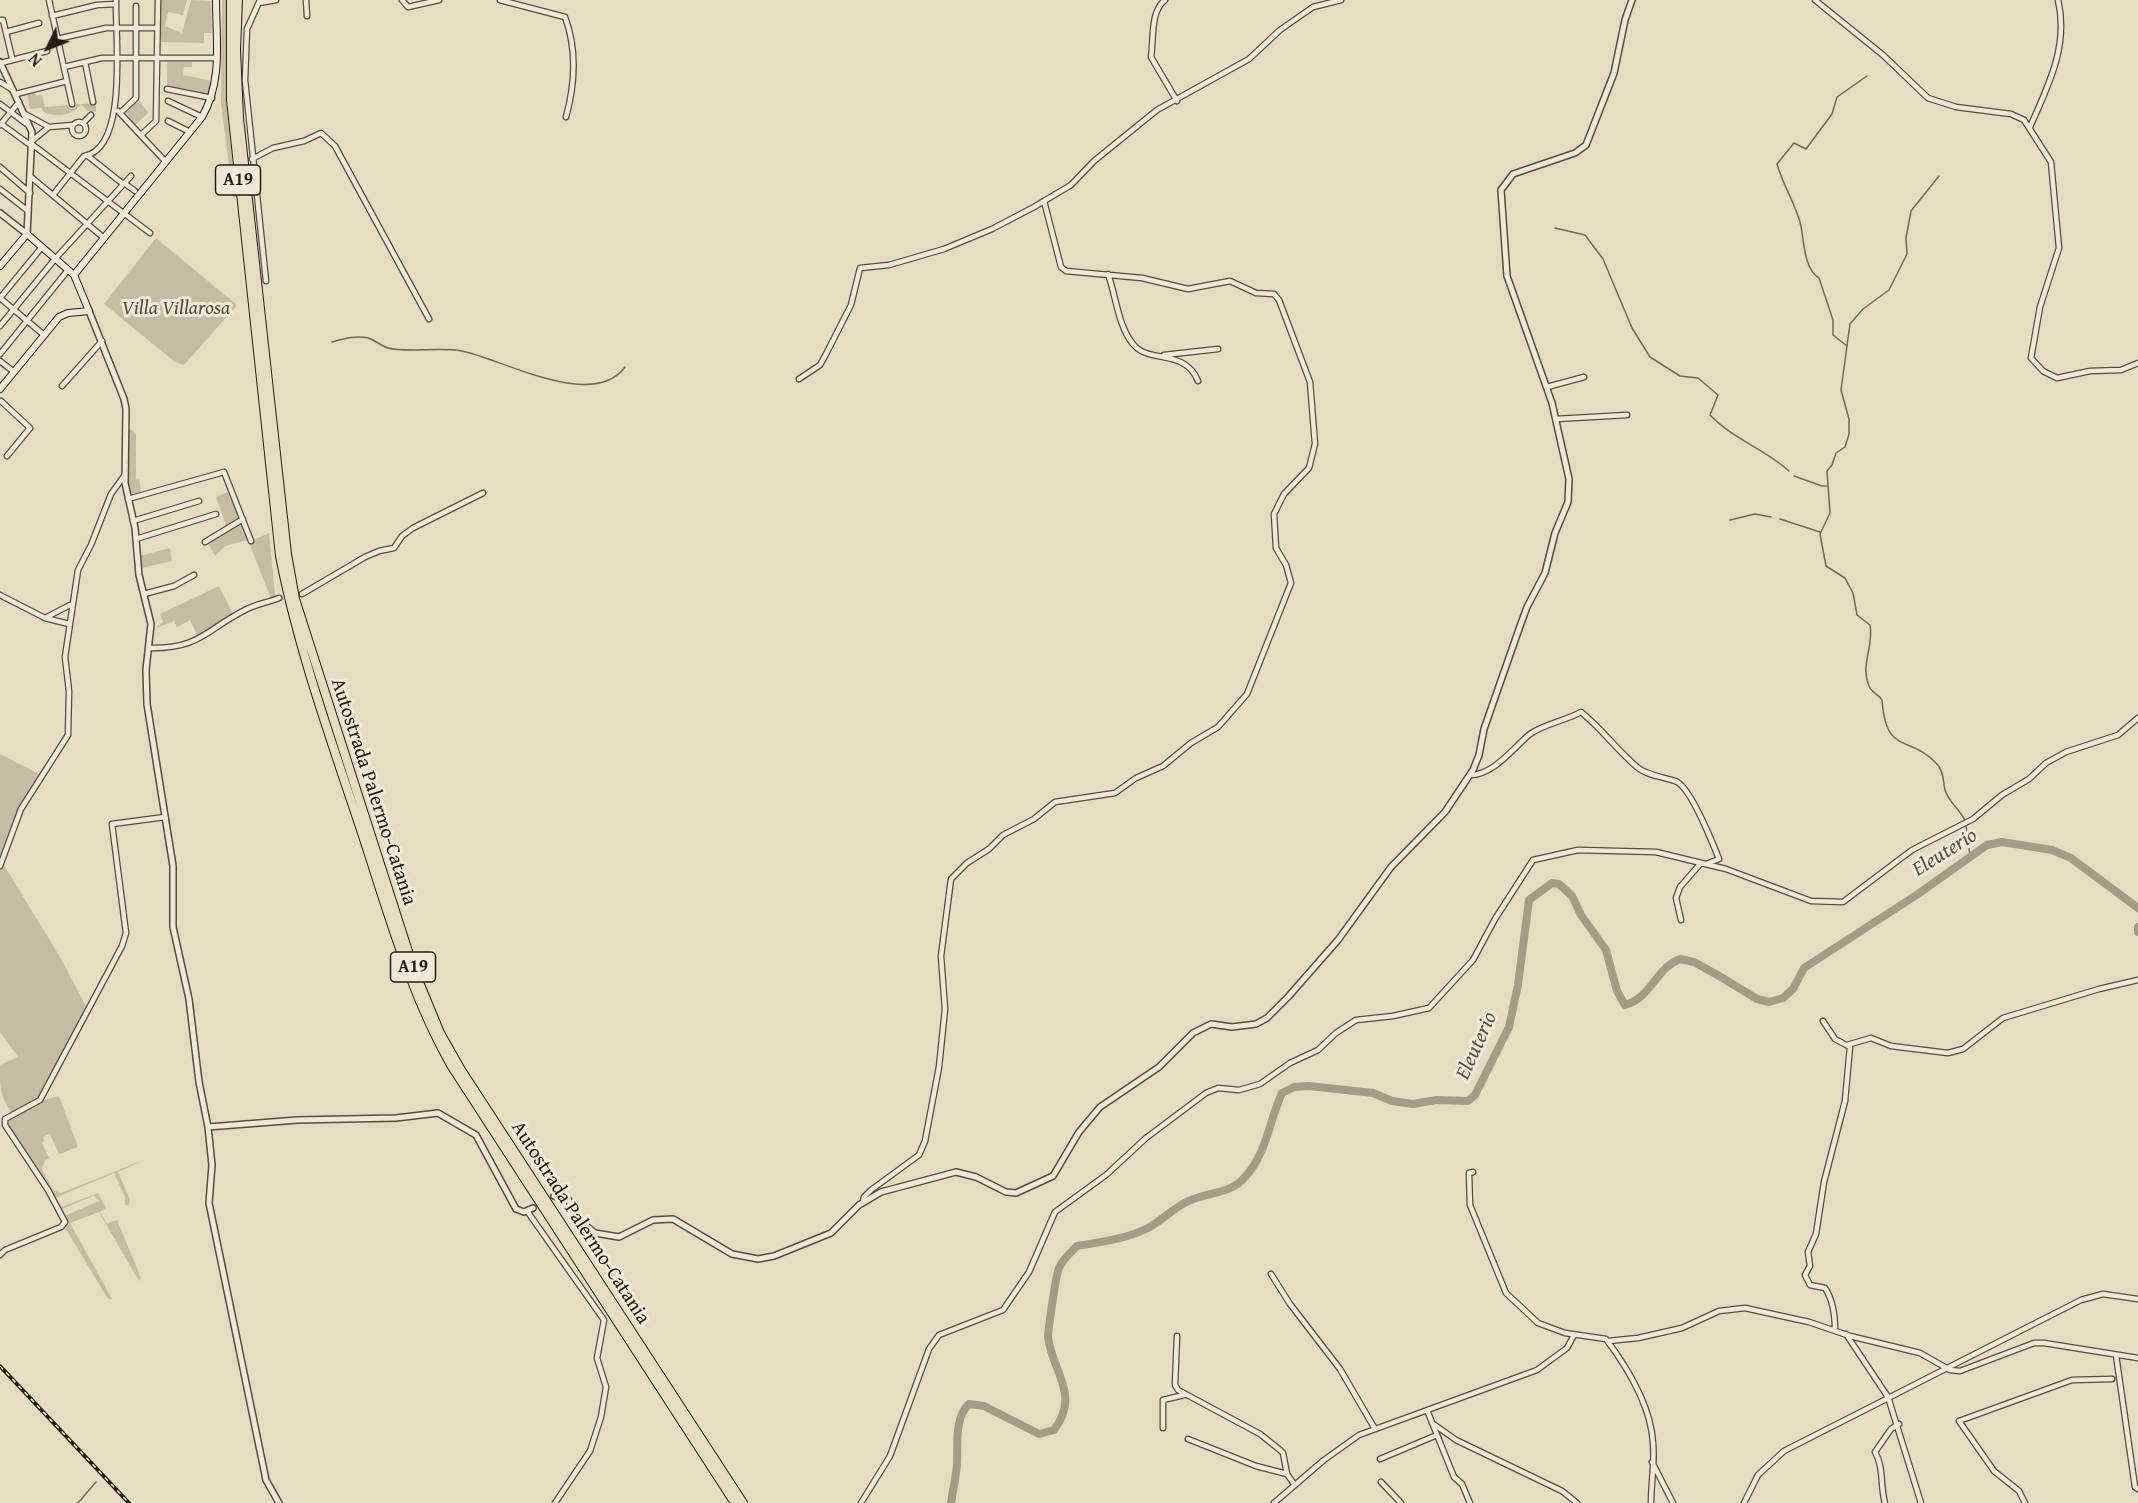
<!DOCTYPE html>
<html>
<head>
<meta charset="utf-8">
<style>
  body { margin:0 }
  #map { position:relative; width:2138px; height:1503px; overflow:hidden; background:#e5ddc1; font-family:"Gentium Book Plus",serif }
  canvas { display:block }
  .north { position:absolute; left:18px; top:18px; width:60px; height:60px; -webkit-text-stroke:4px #eee9d7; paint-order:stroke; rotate:227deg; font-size:16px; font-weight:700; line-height:24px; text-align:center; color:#251d12 }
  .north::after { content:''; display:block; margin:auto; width:21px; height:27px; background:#251d12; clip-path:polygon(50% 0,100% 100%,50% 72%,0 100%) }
</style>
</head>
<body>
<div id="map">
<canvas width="2138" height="1503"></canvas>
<div class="north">N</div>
</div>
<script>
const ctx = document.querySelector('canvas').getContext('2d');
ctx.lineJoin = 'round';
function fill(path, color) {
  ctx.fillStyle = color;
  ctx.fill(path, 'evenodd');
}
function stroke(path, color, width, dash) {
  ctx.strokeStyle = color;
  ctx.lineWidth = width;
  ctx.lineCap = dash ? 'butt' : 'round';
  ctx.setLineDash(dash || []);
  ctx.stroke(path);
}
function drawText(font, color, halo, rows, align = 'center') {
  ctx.font = font + ' "Gentium Book Plus",serif';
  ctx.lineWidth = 6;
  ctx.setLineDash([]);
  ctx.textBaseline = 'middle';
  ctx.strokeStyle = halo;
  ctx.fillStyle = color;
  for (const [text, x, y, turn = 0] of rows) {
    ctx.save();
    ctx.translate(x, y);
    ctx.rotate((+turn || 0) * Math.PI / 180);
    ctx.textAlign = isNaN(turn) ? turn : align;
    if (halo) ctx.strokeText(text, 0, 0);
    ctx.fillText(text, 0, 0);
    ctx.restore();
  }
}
const green = new Path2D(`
  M160 0H187L183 15 168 12 165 26 182 33 191 0 211 1 212 33H204V43L160 42Z
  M222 0H227L226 100 236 197 233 198 221 102Z
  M167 62H192V67H184L183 75 212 81 209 94 167 87Z
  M35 91 36 96 42 95 45 107 96 103V112L88 111 81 105C70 116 60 117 45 113L41 108 30 109 27 93Z
  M139 100 148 113 135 125 126 112Z
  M156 238 237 305 184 365 175 362 104 304Z
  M128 428 136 433V480L139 479 141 491 129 495Z
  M228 492 239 518 226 525 216 497Z
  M241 522 248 540 225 546 215 556 208 543Z
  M269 533 275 595 279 597 271 599 249 542Z
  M170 548 172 561 141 568 140 556Z
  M219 586 234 616 227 617V620L198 637 190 620 177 627 174 621 156 628 163 622 160 614Z
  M0 754 41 775 21 809 2 862 60 957 89 1012 40 1101 59 1096 78 1147 59 1154 50 1134 43 1137 44 1141 42 1143 49 1158 45 1160 42 1169 53 1190 61 1193 146 1159 118 1172 130 1200 128 1206 125 1205V1197L114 1173 55 1198 57 1206 61 1207 98 1193 106 1208 100 1212 107 1224 117 1220 141 1278 139 1281 99 1212 70 1223 112 1299H108L67 1231 61 1227 64 1216 99 1201 97 1198 93 1196 60 1210 5 1125V1119L12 1114C0 1094 0 1091 0 1065L18 1057 0 1032Z`);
const stream = new Path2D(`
  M1939 176 1911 211 1906 238 1907 254 1889 290 1863 309 1850 324 1841 390 1849 419V434L1845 447 1836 453 1832 465 1827 471 1830 513 1820 534 1826 566 1845 578 1853 593 1857 615 1870 625C1874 646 1860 665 1869 686 1871 692 1879 695 1882 700 1886 756 1909 734 1937 764 1944 771 1943 782 1945 790 1949 803 1961 810 1965 821
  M1555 228 1585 235 1603 259 1632 328 1650 357 1680 376 1698 378 1718 395 1710 415C1733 439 1765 449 1789 471
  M332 342C343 339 356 335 368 338 375 340 381 346 388 348 405 353 440 347 462 351 502 359 593 411 625 367
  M1847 346 1833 335V320L1819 278C1804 269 1804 242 1801 226 1796 204 1783 186 1777 164L1794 143 1806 149 1832 114 1837 97 1867 76
  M1794 476 1822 486H1828
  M1780 519 1820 532
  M1730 520 1755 514 1771 517
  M1966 826 1970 856
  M78 1503 96 1482`);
const river = new Path2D(`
  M2138 927V932
  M951 1503C953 1490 956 1477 957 1464 958 1445 954 1418 969 1404L984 1406 1039 1434 1054 1430C1081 1394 1052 1372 1048 1337 1048 1331 1056 1274 1059 1268 1062 1260 1071 1252 1077 1246 1101 1242 1126 1239 1148 1228 1163 1220 1175 1206 1191 1200 1209 1192 1231 1194 1245 1177 1267 1153 1269 1121 1282 1093L1294 1087 1309 1086 1373 1093 1392 1101 1413 1104 1436 1100 1468 1101 1475 1095 1509 1027 1518 985 1529 900 1552 883 1559 884 1572 896 1581 915 1606 950 1617 991 1625 1005C1651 998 1656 968 1680 959L1694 962 1721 977 1757 999 1769 1002 1783 998 1793 989 1804 968 1918 894 1987 845 2002 842 2052 850 2071 858 2138 908`);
const minorTunnel = new Path2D(`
  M279 598 302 594`);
const minor = new Path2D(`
  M49 0 72 104
  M260 0 247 29 245 80 266 281
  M306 0 307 16
  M402 0 408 7 439 0
  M500 0 565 17C577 49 575 84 566 117
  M1165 0C1150 12 1154 38 1151 57L1177 101
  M1815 0 1883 55 1928 98 1956 107 2011 114 2024 120 2051 162 2059 248 2040 307 2031 358 2043 371 2057 378 2090 371 2121 370 2138 363
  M259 3 276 0
  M52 16 97 5 116 4
  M0 20H3L12 58
  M6 32 39 23
  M57 39 106 28H156
  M85 62 93 102
  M1 63 47 51
  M64 67 102 58H216
  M0 82 13 90
  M167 89 212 98
  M16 94 67 81
  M168 101 202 117
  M0 104 28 125
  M118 111 165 161
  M120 113 136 98V6
  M25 114 49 127
  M168 121 190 132
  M72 129a7 7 0 1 1 14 0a7 7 0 1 1-14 0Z
  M0 123 33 147
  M83 123 91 115
  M0 125 19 102
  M2030 127C2048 86 2069 46 2058 0
  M141 135 156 121 158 0
  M33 140 49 127 73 125
  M33 145 150 233
  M88 156 123 184
  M252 159 273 148 304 141 321 133 335 146 429 319
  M0 167 30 193
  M31 177 104 238
  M124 183 135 191
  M0 189 28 211
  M53 195 84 156C129 149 115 34 116 0
  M1108 274C1116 296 1118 326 1133 344 1148 364 1185 348 1198 381
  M0 298 42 247
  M0 298 44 335
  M0 326 55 259 131 176
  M0 354 68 270
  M1164 355 1218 349
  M0 361 14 372
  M799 379 820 365 825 356 851 305 860 268 889 265 944 249 992 229 1034 207 1071 185 1094 161 1157 110 1249 59 1280 30 1313 7 1341 0
  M62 386 102 341
  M1547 387 1584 377
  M1 401 30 428 7 456
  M1556 419 1627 415
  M128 499 224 472 251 541
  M133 521 199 501
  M136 539 216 514
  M205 542 243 519
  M144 594 174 586 194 575
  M302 594 365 557 379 551 394 548 402 536 413 528 483 493
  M0 595 45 618
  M69 624 45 618 70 605
  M149 648C201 649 206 629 247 609 257 604 269 602 279 598
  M1470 775C1494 775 1513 748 1530 734 1546 723 1565 721 1581 712 1601 728 1617 750 1637 767 1646 775 1663 777 1675 781 1690 785 1713 844 1719 859L1706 864
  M0 866 21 809 68 735 69 691 65 657 78 570 91 545 111 494 124 476
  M1681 920 1676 898 1680 887 1701 863
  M1823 1021 1835 1039 1850 1047 1845 1101 1824 1182 1816 1234 1808 1252 1810 1266 1805 1275 1810 1285 1825 1288C1833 1300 1835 1316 1835 1330
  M1847 1045 1871 1038 1891 1046 1948 1053 1963 1049 2003 1018 2099 989 2138 980
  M1473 1172 1469 1173 1470 1205 1506 1293 1538 1323 1565 1333 1606 1339C1627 1367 1651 1407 1653 1443 1655 1463 1651 1483 1651 1503
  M863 1202 864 1197 871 1190 919 1155 925 1141 939 1067 945 1009 941 956 951 879 967 863 989 849 1003 835 1034 819 1055 802 1115 793 1136 778 1163 766 1191 743 1218 727 1247 694 1291 583 1286 565 1276 548 1274 514 1284 494 1309 468 1315 444 1310 382 1279 300 1274 294 1256 293 1230 281 1188 289 1142 278 1066 271 1061 267 1044 201
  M527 1211 604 1320 597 1358 606 1387 601 1417 590 1451 555 1503
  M0 1255 5 1250 61 1227 65 1222 48 1190 5 1125V1119L40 1100 122 946 126 933 112 824 165 817
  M1271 1274 1290 1304 1340 1369 1375 1429
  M1846 1334 1888 1397 1921 1503
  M1177 1336 1175 1385 1178 1390 1260 1434 1280 1450 1283 1453 1287 1474 1294 1484
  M1608 1341 1638 1338 1682 1328 1719 1311 1745 1308 1809 1322 1850 1336 1920 1353 1950 1370 1960 1371 2034 1343H2044L2138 1358
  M2116 1355 2135 1487 2138 1489
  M1427 1410 1454 1477 1462 1484 1470 1503
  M1432 1423 1456 1440 1562 1491 1577 1503
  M1163 1428V1400L1184 1395
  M1188 1439 1256 1466 1287 1474
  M1380 1459 1437 1435
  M1652 1462 1673 1503
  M1381 1482 1401 1503
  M861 1503 890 1456 929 1349 939 1335 1003 1310 1029 1272 1055 1212 1106 1175 1146 1138 1206 1093 1218 1088 1239 1090 1260 1084 1290 1063 1318 1050 1336 1033 1356 1020 1393 1016 1429 1008 1473 960 1495 919 1533 860 1578 850 1656 852 1726 869 1811 901 1843 902 1912 850 1973 819 2002 795 2029 779 2046 763 2066 752 2118 735 2138 718
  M1274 1503 1324 1460 1359 1435 1537 1370 1567 1348 1574 1335
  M1744 1503 1758 1475 1784 1451 2081 1300 2103 1294 2138 1299
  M1885 1503C1880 1486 1884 1467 1875 1452L1891 1429 1899 1424
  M2025 1503 2019 1491 1994 1471 1959 1421 2072 1380 2112 1379`);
const tertiary = new Path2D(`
  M0 62 32 132 27 234 0 213
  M89 311 124 399 126 409 125 483 135 528 139 575 151 624 146 670 147 704 173 866V927L189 999 199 1082 208 1127 212 1165 209 1203 266 1480 279 1503
  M208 1127 297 1120 396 1118 438 1113 476 1135 516 1209 524 1212 533 1208
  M554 1196 568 1199 579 1220 595 1233 619 1237 653 1220 673 1219 732 1254 758 1259 774 1256 831 1233 859 1205 881 1192 956 1172 976 1177 1006 1192 1016 1193 1053 1176 1079 1132 1100 1107 1159 1067 1193 1033 1211 1024 1232 1027 1256 1024 1267 1018 1288 997 1338 940 1391 867 1445 812 1473 770 1479 755 1484 729 1519 629 1527 607 1545 573 1555 533 1568 502 1569 479 1552 403 1507 276 1501 190 1513 174 1575 153 1586 145 1614 73 1625 20 1632 0`);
const secondary = new Path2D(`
  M0 266 27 234 74 275
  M74 275 202 117C223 81 216 40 216 0
  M0 389 59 317 68 313 89 311 74 275`);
const motorway = new Path2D(`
  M231 0V100L280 556C298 648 330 737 360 827 387 908 409 991 451 1065L735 1503
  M238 0 236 50 239 118 287 554 295 599 414 970 440 1033 461 1070 743 1503`);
const rail = new Path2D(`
  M0 1366 129 1503`);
const shields = [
  [238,180,45],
  [413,967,45]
];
const shieldNames = [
  ["A19",238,180],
  ["A19",413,967]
];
const parkNames = [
  ["Villa Villarosa",176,309]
];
const streetNames = [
  ["Autostrada Palermo-Catania",373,792,72],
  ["Autostrada Palermo-Catania",580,1223,57]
];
const waterNames = [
  ["Eleuterio",1945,853,-32],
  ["Eleuterio",1477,1046,-66]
];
fill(green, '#c4bca3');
stroke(stream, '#716958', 1.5);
stroke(river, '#a49c86', 8);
stroke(minorTunnel, '#bfb79e', 4.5, [4.5, 2]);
stroke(minor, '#554d3e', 7);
stroke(tertiary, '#554d3e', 8);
stroke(secondary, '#251d12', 8);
stroke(motorway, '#251d12', 10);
stroke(minor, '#eee9d7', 4.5);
stroke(tertiary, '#eee9d7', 5);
stroke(secondary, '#eee9d7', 6);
stroke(motorway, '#e5ddc1', 8);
stroke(rail, '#251d12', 4);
stroke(rail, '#eee9d7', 1.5, [4.5]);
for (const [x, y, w] of shields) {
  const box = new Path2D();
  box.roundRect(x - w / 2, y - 15, w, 30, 4.5);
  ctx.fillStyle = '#eee9d7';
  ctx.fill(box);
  stroke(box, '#251d12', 1.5);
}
drawText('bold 18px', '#251d12', null, shieldNames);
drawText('italic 20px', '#554d3e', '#eee9d7', parkNames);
drawText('20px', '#251d12', '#eee9d7', streetNames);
drawText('italic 21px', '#585040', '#eee9d7', waterNames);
</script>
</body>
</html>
